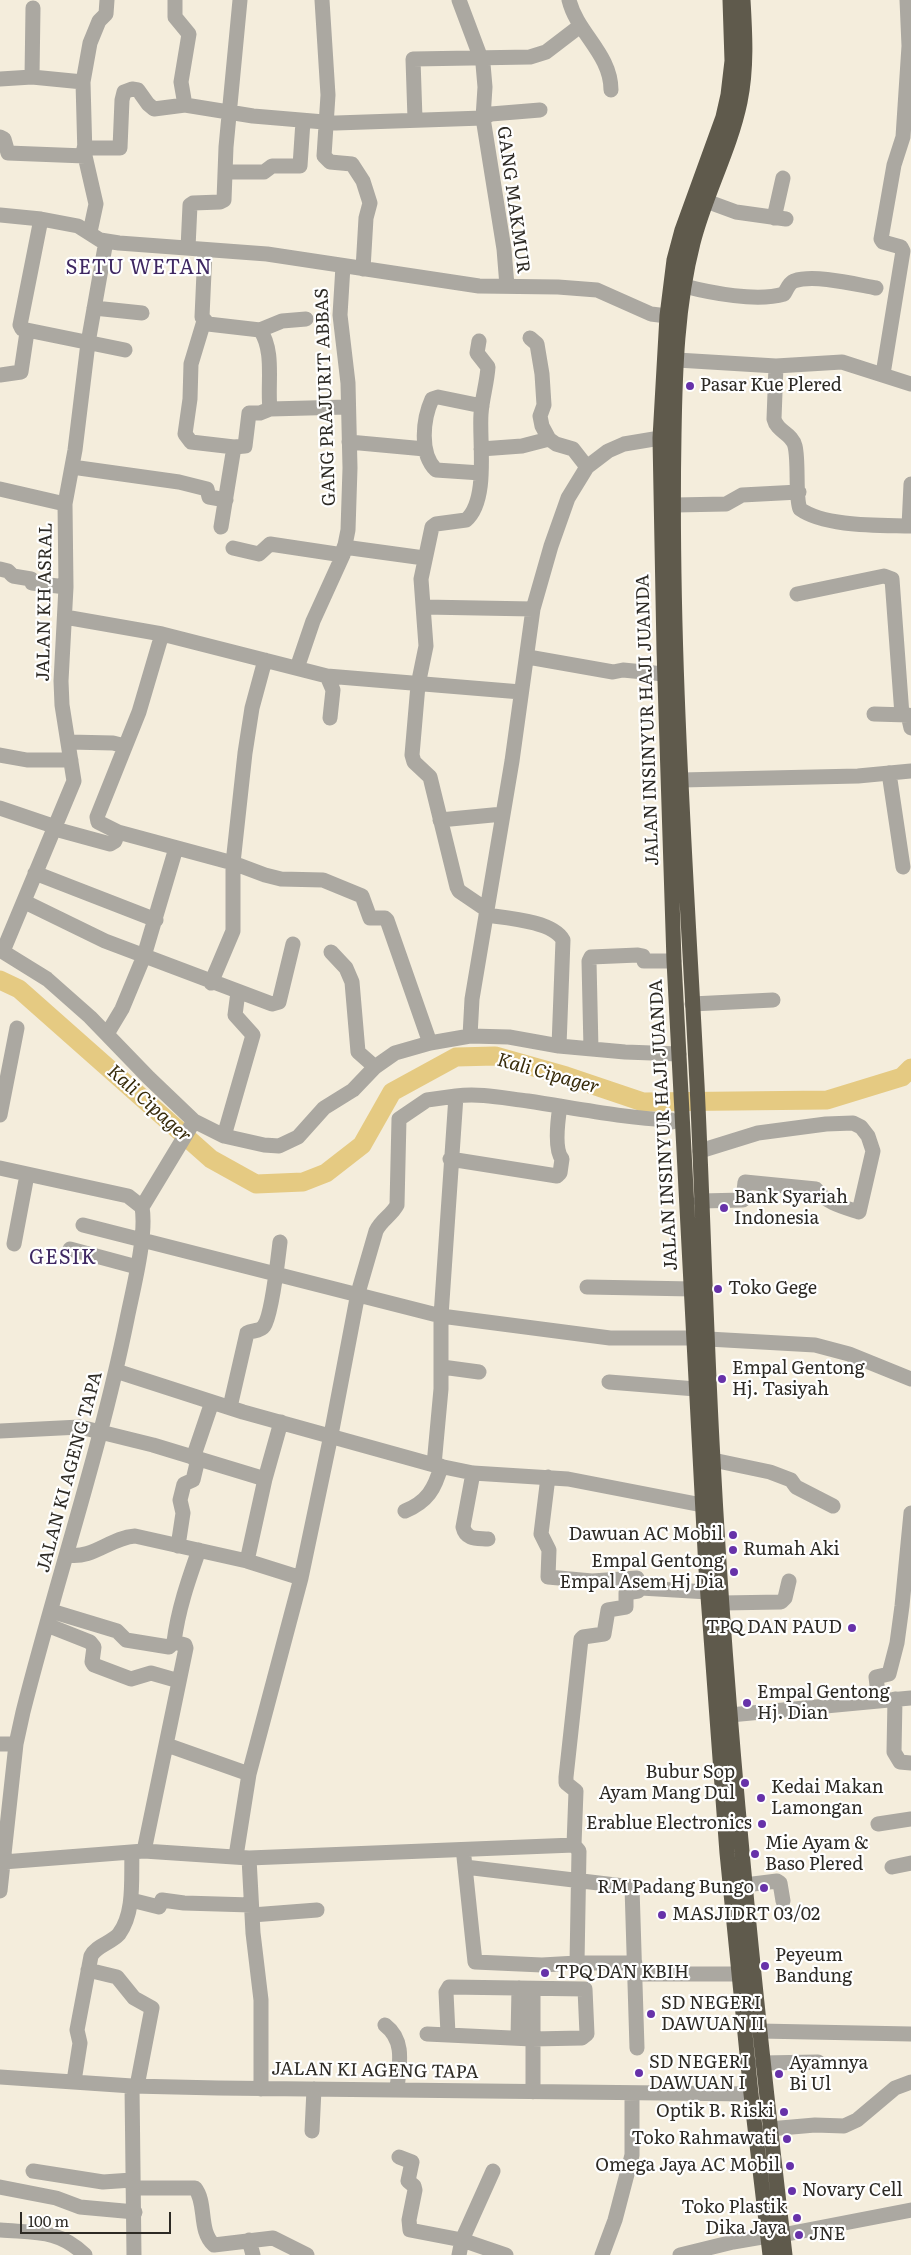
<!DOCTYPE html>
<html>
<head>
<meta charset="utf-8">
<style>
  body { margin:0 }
  #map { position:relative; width:911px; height:2255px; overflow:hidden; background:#f4eddc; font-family:Literata,serif }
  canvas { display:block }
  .scale { position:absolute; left:20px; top:2212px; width:151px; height:22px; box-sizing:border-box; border:2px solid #2d2a24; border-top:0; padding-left:6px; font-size:15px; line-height:18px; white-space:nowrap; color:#2d2a24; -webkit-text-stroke:4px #fff; paint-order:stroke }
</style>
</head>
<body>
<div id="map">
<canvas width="911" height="2255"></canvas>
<div class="scale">100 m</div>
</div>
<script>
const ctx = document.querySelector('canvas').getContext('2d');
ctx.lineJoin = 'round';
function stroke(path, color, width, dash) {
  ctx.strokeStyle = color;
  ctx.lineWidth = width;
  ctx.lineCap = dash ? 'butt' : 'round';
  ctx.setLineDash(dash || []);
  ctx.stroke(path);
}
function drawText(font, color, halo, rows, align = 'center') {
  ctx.font = font + ' Literata,serif';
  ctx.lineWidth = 4.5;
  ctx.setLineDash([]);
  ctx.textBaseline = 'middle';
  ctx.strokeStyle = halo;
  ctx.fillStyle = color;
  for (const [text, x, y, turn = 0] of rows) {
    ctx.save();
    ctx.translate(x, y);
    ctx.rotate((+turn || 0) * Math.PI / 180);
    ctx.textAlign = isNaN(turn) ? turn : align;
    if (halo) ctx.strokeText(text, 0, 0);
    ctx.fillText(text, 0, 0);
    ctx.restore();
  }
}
const river = new Path2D(`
  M0 980 19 989 211 1159 256 1184 303 1182 326 1173 362 1145 392 1092 456 1057 495 1056 566 1076 643 1102 827 1100 902 1077 911 1068`);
const minor = new Path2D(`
  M175 0V17L189 34 181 82 185 105 253 116 336 123 483 118 491 114 540 110
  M322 0 328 95 324 156 330 162 352 164 363 181 370 203 366 218 363 269
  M459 0 483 64 485 87 483 118 504 249 507 286
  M569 0C577 33 611 54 611 90
  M33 8 32 77 83 82
  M0 79 32 77
  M415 119 413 59 530 57 546 52 580 26
  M0 137 4 139 8 153 85 156
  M84 148H120L122 100 124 92 132 89 138 90 148 104 154 109 185 105
  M226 172H264L272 166H300L303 121
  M706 201 736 212 786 219
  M0 215 41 219 78 226 100 240 119 243 267 254 479 286 558 287 597 290 651 314 667 316
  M774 218 783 178
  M41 219 20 325 22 329 125 350
  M90 232 96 204 85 156 83 82 90 43 99 21 106 14 107 0
  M188 248 190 205 193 203 220 202 224 200 226 147 240 0
  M205 250 202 317 208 324 260 330C275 351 267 385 270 409L347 407
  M684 286C711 293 757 302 784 294 787 289 789 283 794 281 814 274 854 284 876 288
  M94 308 142 313
  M204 321 191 364 190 399 185 434 191 442 234 447 221 527
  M260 330 282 321 306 319
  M530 338 537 344 542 374 544 405 540 416 542 426 549 439 556 444 573 449 587 467
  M479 341 477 353 488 367C487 383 482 398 481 414 479 442 489 500 466 520L436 524 432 527 421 579 426 646 418 685 412 755 414 762 430 777 457 887 459 891 487 910
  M677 360 776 366 842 362 911 384
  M776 366 774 419C777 432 792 433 795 446 799 462 795 498 800 509 825 527 880 525 911 526
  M883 374 903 251 901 247 883 242 881 239 894 165 903 137 909 46 907 0
  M0 375 21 372 27 332
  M349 442 425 449
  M234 447 245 446 249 413H260L270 409
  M481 449 522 446 549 439
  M72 467 179 482 207 489 209 497 226 500
  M481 473 436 470C419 453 423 419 432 399L438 397 482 406
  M0 489 65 504
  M675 505 726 504 742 495 799 492
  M909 526 911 484
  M344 547 424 558
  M233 548 259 554 270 544 343 555
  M0 569 8 571 13 576 31 579 32 583 66 587
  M797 594 884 576 892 579 902 715
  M424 607 533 609
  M65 617 162 634 327 676 521 692
  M162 634 139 712 97 817 98 822 118 832 233 863 265 875 281 879 323 880 362 896 370 918H385L387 920 430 1043
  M528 657 613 672 623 670 664 674
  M297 668 313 621 343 555 348 530 350 468 348 383 340 315 343 266
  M327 676 333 690 330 718
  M874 714 908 715 911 728
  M69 742 113 743 125 746
  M0 755 27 760H71
  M889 773 903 867
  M681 780 858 776 911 771
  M0 808 56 827
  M440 820 503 814
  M55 829 110 844 115 841 118 832
  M35 873 156 920
  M25 902 105 941 272 1004 279 1002 293 944
  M486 915C507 918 553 921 563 940L559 1046
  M0 950 47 979 90 1017 149 1078 194 1121 224 1136 264 1145 279 1146 298 1137 324 1108 353 1090 375 1067 395 1053 430 1043 470 1036 472 999 512 761 533 609 551 546 568 498 587 467 608 451 624 444 660 438
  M3 951 74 781 62 705 61 681 66 587 65 504 75 450 88 343 106 241
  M331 952 346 968 352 982 358 1052 375 1067
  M211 983 233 931V863L245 753 252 708 265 660
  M692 1004 773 1000
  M107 1034 122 1009 144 956 176 848
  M470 1036 509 1037 559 1046 625 1052 679 1054
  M591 1049 589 961 591 957 638 955 643 956 644 961H674
  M0 1115 17 1028
  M224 1136 253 1035 235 1015 238 992
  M700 1151 758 1133 826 1124 853 1123 861 1127 868 1136 873 1151 859 1212C843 1207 826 1203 816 1189L745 1182 743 1200 701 1201
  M450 1159 557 1176 560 1173 562 1159C554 1149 558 1119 560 1106
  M0 1168 128 1196 142 1207C147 1236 133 1289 127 1319 100 1452 56 1581 23 1712L16 1744 0 1891
  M142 1207 194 1121
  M83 1225 441 1316 610 1338H694
  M14 1244 27 1175
  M70 1249 137 1267
  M587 1287 693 1289
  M708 1339 815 1345 849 1354 911 1379
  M442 1367 479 1372
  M116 1371 243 1412 434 1465 473 1473 568 1479 702 1505
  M609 1382 696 1389
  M230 1407 247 1333C252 1330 260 1332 264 1326 272 1315 278 1258 280 1242
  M0 1431 80 1427 153 1445 265 1479
  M193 1458 212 1402
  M713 1460 770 1472 791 1480 796 1487 833 1506
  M434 1465 441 1389V1316L456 1096C480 1093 503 1098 528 1101 575 1108 623 1118 671 1120L672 1122
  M473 1473 463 1527C466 1540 477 1538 488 1539
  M548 1477 541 1534 549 1550 548 1577 592 1581 637 1578 639 1587 641 1588 708 1592
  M405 1511C427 1502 435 1489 441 1466
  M178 1546 183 1513 180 1500 184 1484 193 1480 198 1459
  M68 1555C93 1559 110 1538 135 1536L247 1561 301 1578
  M247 1561 265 1479 281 1422
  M722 1603 781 1602 785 1598 789 1581
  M51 1611 117 1631 126 1640 169 1647 174 1642
  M47 1625 90 1642 94 1647 92 1662 94 1665 131 1679 151 1673 179 1681
  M895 1699 894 1752 900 1762 911 1763
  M879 1701 876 1677 889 1674 897 1643 902 1606 911 1513
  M730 1715 911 1698
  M0 1744H16
  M167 1745 249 1774
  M878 1824 911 1819
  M574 1845 576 1791 566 1783V1777L581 1639 583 1637 604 1634 608 1610 626 1607V1593L638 1591 639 1587
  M144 1851 186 1648 185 1645 174 1642C178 1610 188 1581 199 1550
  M236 1856 249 1774 301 1578 331 1435 358 1293 376 1231C381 1220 392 1215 397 1205L399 1119 427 1100 456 1096
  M464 1857 475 1962 542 1965 577 1963
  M249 1858 253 1933 261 2000V2089
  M3 1862 144 1851 249 1858 574 1845 579 1851 577 1963H635
  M465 1867 632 1887 637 2048
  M892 1867 911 1863
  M745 1885 777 1881 780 1883 783 1901
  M131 1900 159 1907 162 1900 184 1903 251 1905
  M252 1915 317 1910
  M88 1970 117 1977 134 1998 152 2008 137 2086
  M636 1974H740
  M533 1989V2092
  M385 2025C406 2041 399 2066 397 2089
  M759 2031 911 2034
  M427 2034 532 2039 582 2038 587 2034 585 1989 449 1987 446 1992 448 2034
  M518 2038 519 1988
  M762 2063 818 2062
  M0 2077 132 2086 218 2088 751 2094
  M74 2081 80 2043 77 2030 91 1956C96 1946 111 1943 119 1934 135 1912 131 1879 132 1853
  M132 2086 134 2255
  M769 2129 815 2125 844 2126 857 2120 895 2088 911 2082
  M312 2131 314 2089
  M399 2157 412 2162 408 2181 414 2186 415 2190 409 2220 410 2230 462 2240 506 2255
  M33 2171 103 2182 132 2180
  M0 2187 56 2198 80 2207 135 2212
  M133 2188H195C207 2203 198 2231 214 2245L273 2238 307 2255
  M0 2230C35 2233 58 2229 85 2255
  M782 2235 911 2210
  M249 2240 253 2255
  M459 2255 462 2240 493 2171
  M602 2255 615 2220 632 2155V2094
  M680 2255 733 2242 768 2236`);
const highway = new Path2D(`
  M730 0 732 61 728 95 723 117 682 230 674 260 667 316 660 438 664 650 674 961 706 1569 727 1853 751 2094 770 2255
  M743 0C745 34 747 68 740 102 730 150 705 195 693 243 677 305 675 371 674 435 670 652 686 868 697 1084 703 1210 706 1335 713 1460 727 1726 754 1991 785 2255`);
const markers = [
  [690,386,5,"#6732a9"],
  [724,1208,5,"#6732a9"],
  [718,1289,5,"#6732a9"],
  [722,1379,5,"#6732a9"],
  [733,1535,5,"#6732a9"],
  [733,1550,5,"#6732a9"],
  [734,1572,5,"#6732a9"],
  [852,1628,5,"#6732a9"],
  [747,1703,5,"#6732a9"],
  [745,1783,5,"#6732a9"],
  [761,1798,5,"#6732a9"],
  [762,1824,5,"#6732a9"],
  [755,1854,5,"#6732a9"],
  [764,1888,5,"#6732a9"],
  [662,1915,5,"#6732a9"],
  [765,1966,5,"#6732a9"],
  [545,1973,5,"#6732a9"],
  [651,2014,5,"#6732a9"],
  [639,2073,5,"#6732a9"],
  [779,2074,5,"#6732a9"],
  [784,2112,5,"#6732a9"],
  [787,2139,5,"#6732a9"],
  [790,2166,5,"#6732a9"],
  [792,2191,5,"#6732a9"],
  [797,2218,5,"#6732a9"],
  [799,2235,5,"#6732a9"]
];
const streetNames = [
  ["GANG MAKMUR",513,200,82],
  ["GANG PRAJURIT ABBAS",326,397,-92],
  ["JALAN KH ASRAL",45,602,-89],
  ["JALAN INSINYUR HAJI JUANDA",648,720,-92],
  ["JALAN INSINYUR HAJI JUANDA",664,1125,-93],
  ["JALAN KI AGENG TAPA",70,1472,-75],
  ["JALAN KI AGENG TAPA",375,2071,1]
];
const poiNames = [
  ["Pasar Kue Plered",700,386],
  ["Bank Syariah",734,1198],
  ["Indonesia",734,1219],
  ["Toko Gege",728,1289],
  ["Empal Gentong",732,1369],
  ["Hj. Tasiyah",732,1390],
  ["Dawuan AC Mobil",723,1535,"right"],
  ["Rumah Aki",743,1550],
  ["Empal Gentong",724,1562,"right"],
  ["Empal Asem Hj Dia",724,1583,"right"],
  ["TPQ DAN PAUD",842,1628,"right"],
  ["Empal Gentong",757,1693],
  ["Hj. Dian",757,1714],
  ["Bubur Sop",735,1773,"right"],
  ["Ayam Mang Dul",735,1794,"right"],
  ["Kedai Makan",771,1788],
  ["Lamongan",771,1809],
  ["Erablue Electronics",752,1824,"right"],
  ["Mie Ayam &",765,1844],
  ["Baso Plered",765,1865],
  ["RM Padang Bungo",754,1888,"right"],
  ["MASJIDRT 03/02",672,1915],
  ["Peyeum",775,1956],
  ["Bandung",775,1977],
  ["TPQ DAN KBIH",555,1973],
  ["SD NEGERI",661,2004],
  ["DAWUAN II",661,2025],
  ["SD NEGERI",649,2063],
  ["DAWUAN I",649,2084],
  ["Ayamnya",789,2064],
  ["Bi Ul",789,2085],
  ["Optik B. Riski",774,2112,"right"],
  ["Toko Rahmawati",777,2139,"right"],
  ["Omega Jaya AC Mobil",780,2166,"right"],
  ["Novary Cell",802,2191],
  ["Toko Plastik",787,2208,"right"],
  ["Dika Jaya",787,2229,"right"],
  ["JNE",809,2235]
];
const waterNames = [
  ["Kali Cipager",548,1074,16],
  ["Kali Cipager",149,1104,42]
];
const quarterNames = [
  ["SETU WETAN",139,268],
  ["GESIK",63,1258]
];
stroke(river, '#e5ca82', 19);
stroke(minor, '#aba8a1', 15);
stroke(highway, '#5f5a4c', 15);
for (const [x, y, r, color] of markers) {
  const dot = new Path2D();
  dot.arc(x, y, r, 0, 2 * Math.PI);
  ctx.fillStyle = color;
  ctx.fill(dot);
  stroke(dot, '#fff', 2);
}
drawText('18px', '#2d2a24', '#fff', streetNames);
drawText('18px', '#2d2a24', '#fff', poiNames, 'left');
drawText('italic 19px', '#372b0a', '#fff', waterNames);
ctx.letterSpacing = '1px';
drawText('20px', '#3f2862', '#fff', quarterNames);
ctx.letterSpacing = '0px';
</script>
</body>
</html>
